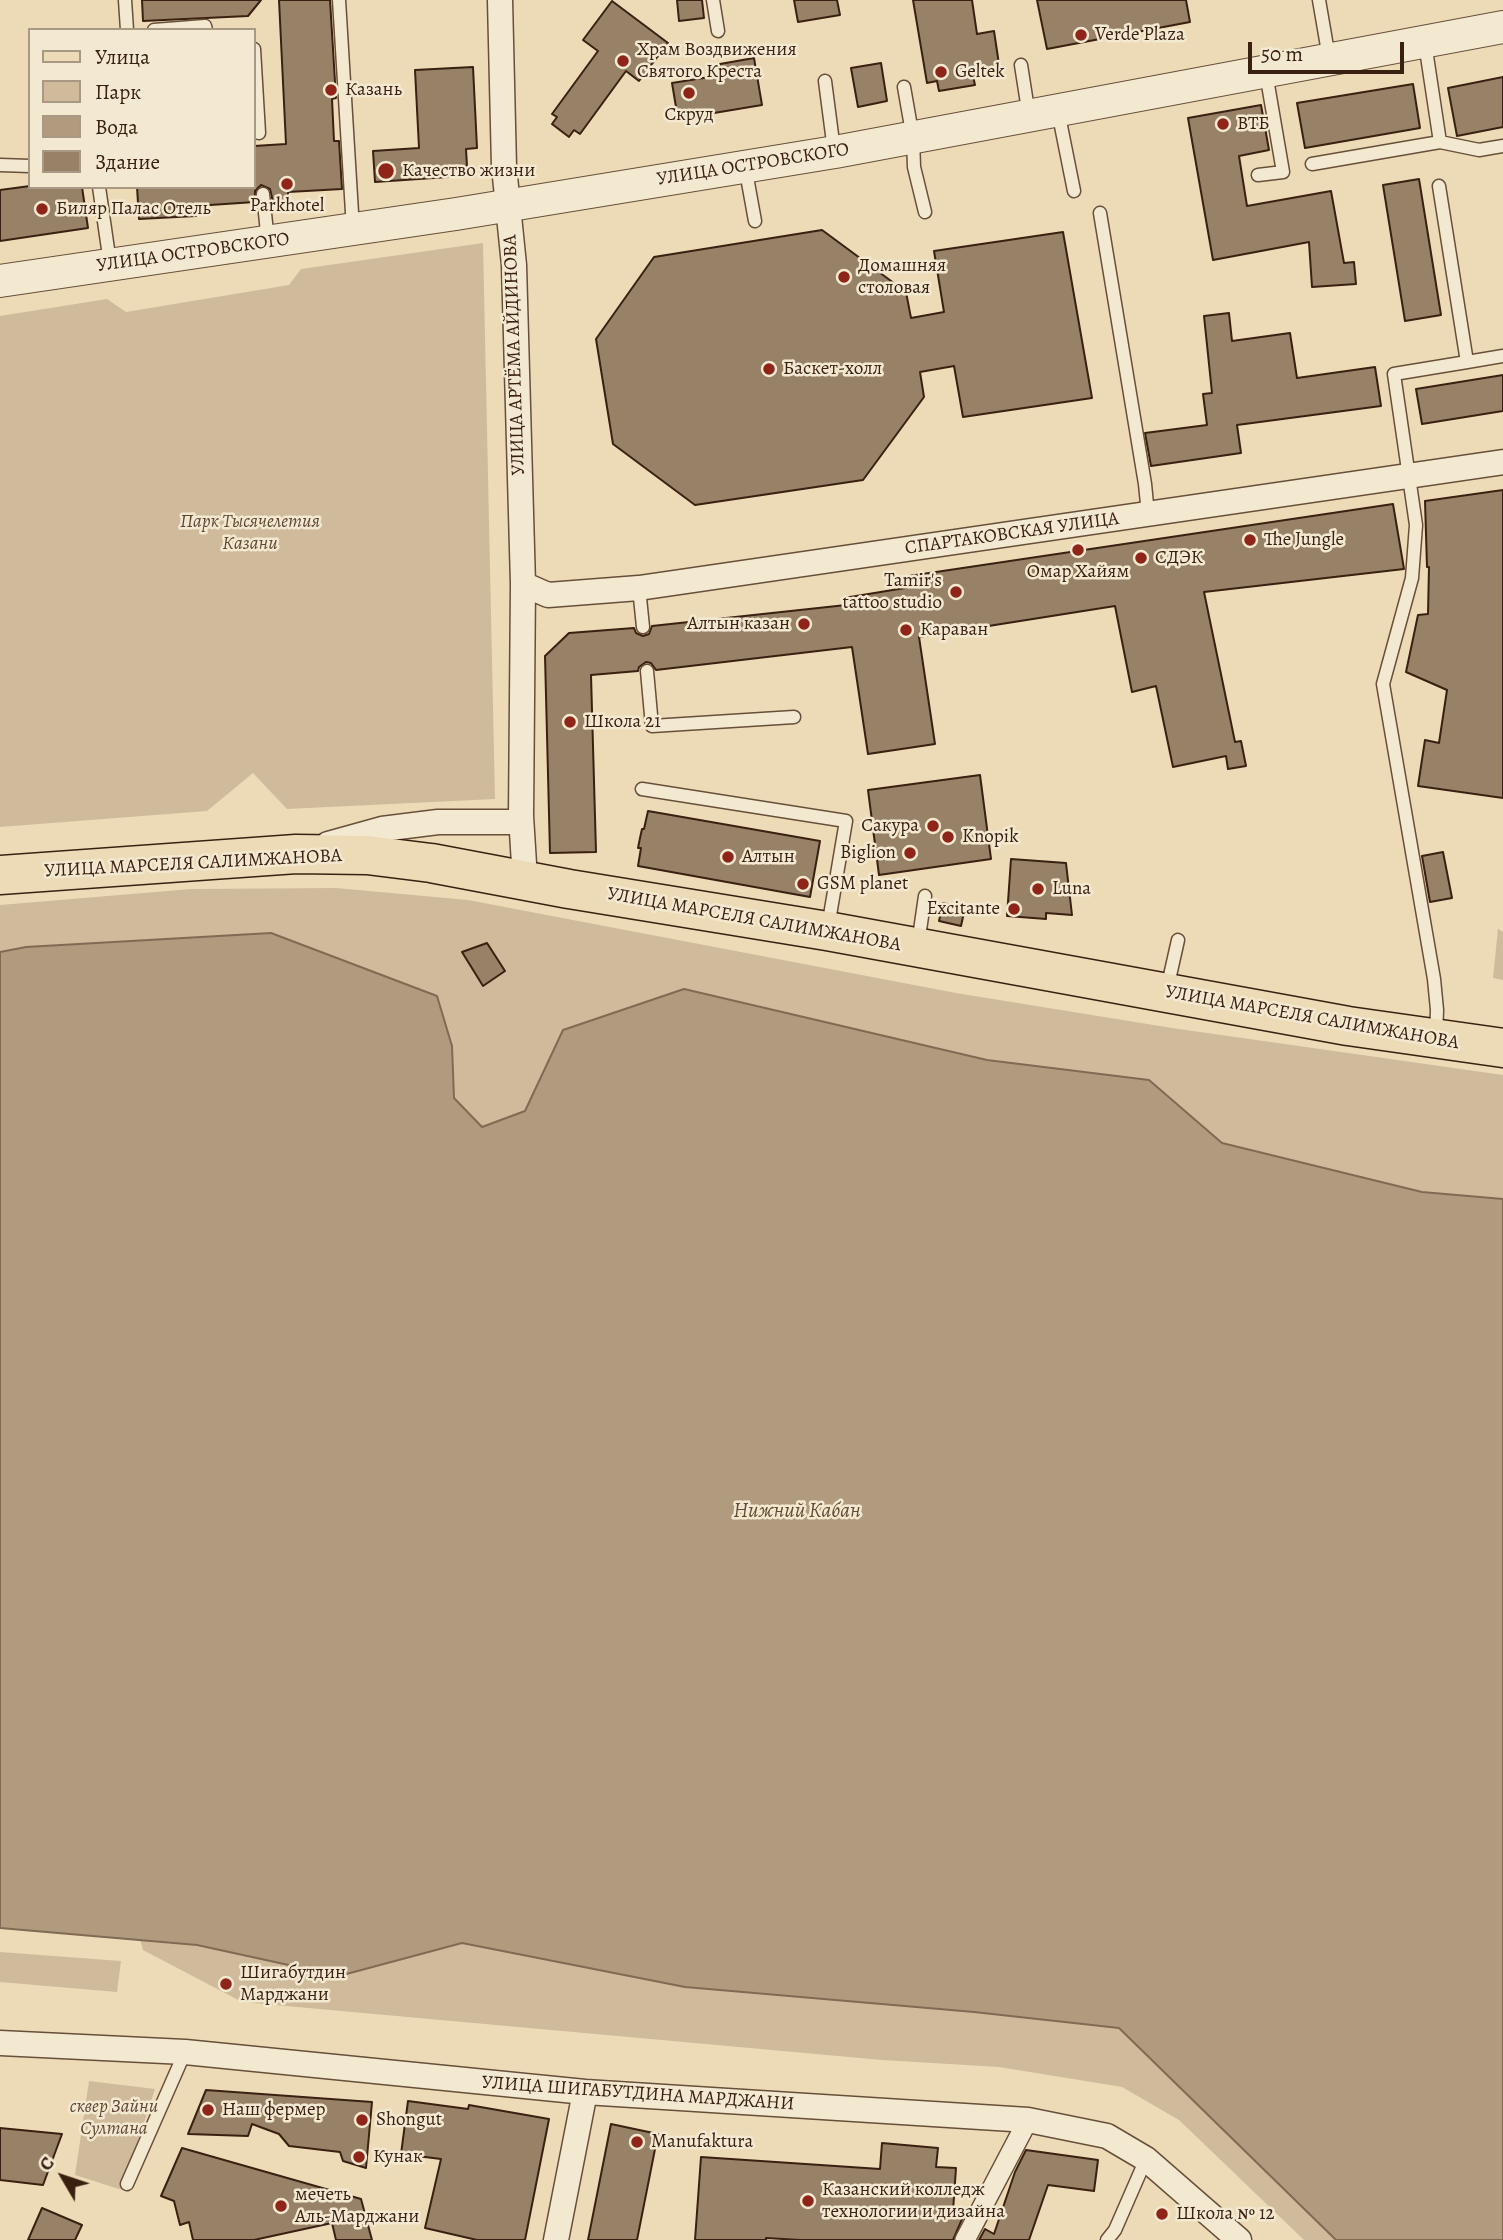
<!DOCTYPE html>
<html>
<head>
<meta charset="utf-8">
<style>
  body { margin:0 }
  #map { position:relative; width:1503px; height:2240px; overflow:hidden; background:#eddbb7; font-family:Alegreya,serif }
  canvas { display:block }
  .legend { position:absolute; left:28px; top:28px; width:228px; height:161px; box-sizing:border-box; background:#f3e8d0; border:2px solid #a99884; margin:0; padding:9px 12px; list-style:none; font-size:21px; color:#3a2011 }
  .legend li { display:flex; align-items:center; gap:14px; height:35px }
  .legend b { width:35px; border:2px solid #a99884 }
  .north { position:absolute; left:28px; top:2142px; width:70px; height:70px; -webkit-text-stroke:5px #f3e8d0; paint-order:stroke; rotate:309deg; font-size:19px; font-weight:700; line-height:28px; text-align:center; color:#3a2011 }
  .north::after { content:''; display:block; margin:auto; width:24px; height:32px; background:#3a2011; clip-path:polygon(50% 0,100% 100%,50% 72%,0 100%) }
  .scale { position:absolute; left:1248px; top:42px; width:156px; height:32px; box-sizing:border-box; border:4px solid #3a2011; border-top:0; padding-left:9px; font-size:21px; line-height:24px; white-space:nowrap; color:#3a2011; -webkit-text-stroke:5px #f3e8d0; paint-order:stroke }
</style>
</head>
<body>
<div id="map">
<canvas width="1503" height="2240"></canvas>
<ul class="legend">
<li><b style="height:9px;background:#eddbb7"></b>Улица</li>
<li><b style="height:19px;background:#cfbb9b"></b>Парк</li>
<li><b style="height:19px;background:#b09b7f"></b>Вода</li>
<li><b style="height:19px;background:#978167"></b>Здание</li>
</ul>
<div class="north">С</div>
<div class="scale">50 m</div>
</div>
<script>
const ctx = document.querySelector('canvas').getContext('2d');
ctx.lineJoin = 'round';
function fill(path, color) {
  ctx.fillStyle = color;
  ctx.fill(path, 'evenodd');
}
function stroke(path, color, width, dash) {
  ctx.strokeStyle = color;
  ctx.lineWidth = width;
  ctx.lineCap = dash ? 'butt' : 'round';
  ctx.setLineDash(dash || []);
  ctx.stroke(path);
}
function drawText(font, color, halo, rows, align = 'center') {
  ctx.font = font + ' Alegreya,serif';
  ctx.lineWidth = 5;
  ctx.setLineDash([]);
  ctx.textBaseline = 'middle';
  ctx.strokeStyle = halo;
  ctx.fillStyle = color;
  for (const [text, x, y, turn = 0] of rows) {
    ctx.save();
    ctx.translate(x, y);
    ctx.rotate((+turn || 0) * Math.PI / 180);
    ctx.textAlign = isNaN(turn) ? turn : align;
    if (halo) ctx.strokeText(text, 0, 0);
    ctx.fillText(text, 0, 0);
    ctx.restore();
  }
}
const green = new Path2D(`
  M483 243 495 799 287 809 253 773 207 811 0 827V316L107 299 126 312 289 285 301 269Z
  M336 888 468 900 956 993 1172 1028 1503 1075V1199L1422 1192 1222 1143 1149 1080 987 1060 563 1030 525 1111 482 1127 454 1098 452 1046 437 996 271 933 26 947 0 952V905L191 889Z
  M1498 929 1503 932V980L1493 978Z
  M140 1939 198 1945 339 1976 462 1943 685 1987 974 2012 1119 2028 1336 2240H1304L1179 2120 1122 2087 999 2067 882 2060 242 2002 143 1950Z
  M0 1952 121 1961 117 1992 0 1982Z
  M89 2081 155 2089 122 2190 75 2175Z`);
const water = new Path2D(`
  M271 933 437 996 452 1046 454 1098 482 1127 525 1111 563 1030 684 989 987 1060 1149 1080 1222 1143 1422 1192 1503 1199V2240H1336L1119 2028 974 2012 685 1987 462 1943 339 1976 197 1945 0 1928V952L26 947Z`);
const building = new Path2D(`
  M142 0H261L248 16 143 21Z
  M279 0H330L336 98 332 99 334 141H339L342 189 288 192V201L273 202 270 189 261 185 255 191V202L195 206 196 216 139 219 137 187H254V146L286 144Z
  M677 0H702L704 18 679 21Z
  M794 0H837L840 15 798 22Z
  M913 0H972L977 34 994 31 1000 71 973 76 975 85 939 91 937 81 927 83Z
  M1037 0H1186L1190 22 1047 49Z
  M612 1 668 43 639 81 626 71 580 134 574 130 569 137 552 124 557 117 552 114 598 51 583 40Z
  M754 58 762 105 678 119 672 83 722 75 720 64Z
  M881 63 887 101 858 107 851 68Z
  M473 67 477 148 466 149 467 166 448 167V177L375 182 373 151 419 148 415 70Z
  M1503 77V127L1457 136 1448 88Z
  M1413 84 1420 128 1305 148 1297 103Z
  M1261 105 1269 150 1239 156 1247 206 1331 191 1344 263 1354 262 1356 284 1312 287 1309 242 1213 260 1188 118Z
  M1419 179 1441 315 1405 321 1383 185Z
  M30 186 82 187 88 228 0 241V190Z
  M822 230 906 292 911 318 944 312 934 251 1063 232 1092 398 963 417 954 366 920 372 924 397 863 480 695 505 613 444 596 339 654 257Z
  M1229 313 1232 341 1290 333 1297 378 1375 367 1381 406 1237 425 1241 453 1151 466 1145 433 1207 425 1203 394 1212 393 1204 316Z
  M1503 375V411L1422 424 1416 389Z
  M1503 490V798L1418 786 1425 740 1439 743 1447 690 1406 672 1418 615 1428 614 1429 567H1427L1425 501Z
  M1393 504 1404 569 1204 592 1235 742 1241 741 1246 766 1228 769 1226 756 1173 767 1156 686 1132 692 1115 606 919 637 935 744 868 754 852 647 656 670 651 663 646 662 639 667 638 671 591 675 596 852 550 853 545 656 569 633 634 628 636 633 643 636 649 634 652 626 846 605 844 598 911 587 909 576Z
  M980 775 991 859 879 875 868 790Z
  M648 811 820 841 810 897 638 866 641 848H638L640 838 642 829H644Z
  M1443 852 1452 898 1430 902 1422 856Z
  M1011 859 1066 863 1072 915 1046 913V919L1007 916Z
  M943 903 965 908 961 926 939 921Z
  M487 943 505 971 483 986 462 952Z
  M206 2090 372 2102 366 2168 343 2161 340 2152 289 2146 279 2134 252 2124 248 2136 188 2134Z
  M408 2101 468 2109 469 2105 549 2119 525 2240H477L425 2228 441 2159 401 2154Z
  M611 2124 658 2134 637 2240H588Z
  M0 2128 62 2134 43 2185 0 2180Z
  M882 2143 938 2148 936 2167 956 2168 953 2211 963 2217 953 2240H800L766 2238V2240H695L701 2157 880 2169Z
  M182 2148 361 2199 372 2240H336L332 2223 254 2240H193L189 2222 180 2225 174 2201 161 2196Z
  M1026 2150 1098 2160 1094 2191 1048 2185 1029 2240H979L985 2229 994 2234 1015 2172Z
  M42 2208 82 2225 75 2240H28Z`);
const service = new Path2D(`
  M125 0 127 30
  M339 0 353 229
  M713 0 718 31
  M1319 0 1329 58
  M154 30 205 26 206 30
  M254 49 259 133
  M1021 65 1029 116
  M825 81 834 150
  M904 87 913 138 914 167 925 212
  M1058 111 1074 191
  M1440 142 1479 150 1503 146
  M1312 164 1440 142 1425 43
  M0 165 30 166
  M745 166 755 221
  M1258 175 1283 172 1266 73
  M99 187 110 263
  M263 194 268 242
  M1100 213 1145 484 1148 514
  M1467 362 1503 356
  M639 588 643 627
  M647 671 652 726 794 717
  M642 789 846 821 828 927
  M918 944 925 896
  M1167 989 1178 940
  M1436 1035 1437 1010 1434 979 1383 684 1412 578 1416 525 1394 374 1467 362 1439 186
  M127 2184 185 2052
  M1107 2240 1115 2230 1146 2159`);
const pedestrian = new Path2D(`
  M965 2240 1028 2120`);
const minor = new Path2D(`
  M500 0 504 167 514 265 523 584 521 816 525 880
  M523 584 548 595 639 588 1503 462
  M328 844 382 829 438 822H521
  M0 2043 185 2052 585 2092 1028 2120 1107 2136 1146 2159 1239 2240
  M556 2240 585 2092`);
const tertiary = new Path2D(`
  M0 281 456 214 835 152 1503 27`);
const primary = new Path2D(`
  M0 875 296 854 367 855 431 863 569 889 827 931 1348 1026 1503 1048`);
const markers = [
  [1081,35,7,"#8f2418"],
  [623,61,7,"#8f2418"],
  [941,72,7,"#8f2418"],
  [331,90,7,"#8f2418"],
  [689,93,7,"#8f2418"],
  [1223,124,7,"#8f2418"],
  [386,171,9,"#8f2418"],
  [287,184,7,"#8f2418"],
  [42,209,7,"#8f2418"],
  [844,277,7,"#8f2418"],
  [769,369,7,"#8f2418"],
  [1250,540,7,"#8f2418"],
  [1078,550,7,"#8f2418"],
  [1141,558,7,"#8f2418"],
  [956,592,7,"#8f2418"],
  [804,624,7,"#8f2418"],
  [906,630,7,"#8f2418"],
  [570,722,7,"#8f2418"],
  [933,826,7,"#8f2418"],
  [948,837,7,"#8f2418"],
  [910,853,7,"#8f2418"],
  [728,857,7,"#8f2418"],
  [803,884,7,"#8f2418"],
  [1038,889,7,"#8f2418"],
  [1014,909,7,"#8f2418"],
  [226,1984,7,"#8f2418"],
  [208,2110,7,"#8f2418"],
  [362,2120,7,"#8f2418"],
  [637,2142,7,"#8f2418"],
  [359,2157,7,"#8f2418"],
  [808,2201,7,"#8f2418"],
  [281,2206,7,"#8f2418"],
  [1162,2214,7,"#8f2418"]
];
const poiNames = [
  ["Verde Plaza",1095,35],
  ["Храм Воздвижения",637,50],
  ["Святого Креста",637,72],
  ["Geltek",955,72],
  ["Казань",345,90],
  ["Скруд",689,115,"center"],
  ["ВТБ",1237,124],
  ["Качество жизни",402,171],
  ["Parkhotel",287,206,"center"],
  ["Биляр Палас Отель",56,209],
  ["Домашняя",858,266],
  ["столовая",858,288],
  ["Баскет-холл",783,369],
  ["The Jungle",1264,540],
  ["СДЭК",1155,558],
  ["Омар Хайям",1078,572,"center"],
  ["Tamir's",942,581,"right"],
  ["tattoo studio",942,603,"right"],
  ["Алтын казан",790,624,"right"],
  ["Караван",920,630],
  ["Школа 21",584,722],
  ["Сакура",919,826,"right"],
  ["Knopik",962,837],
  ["Biglion",896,853,"right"],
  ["Алтын",742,857],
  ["GSM planet",817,884],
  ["Luna",1052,889],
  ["Excitante",1000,909,"right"],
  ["Шигабутдин",240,1973],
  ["Марджани",240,1995],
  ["Наш фермер",222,2110],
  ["Shongut",376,2120],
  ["Manufaktura",651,2142],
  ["Кунак",373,2157],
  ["Казанский колледж",822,2190],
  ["технологии и дизайна",822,2212],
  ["мечеть",295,2195],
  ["Аль-Марджани",295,2217],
  ["Школа № 12",1176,2214]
];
const streetNames = [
  ["УЛИЦА ОСТРОВСКОГО",753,165,-9],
  ["УЛИЦА ОСТРОВСКОГО",193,253,-8],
  ["УЛИЦА АРТЁМА АЙДИНОВА",515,355,-92],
  ["СПАРТАКОВСКАЯ УЛИЦА",1012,534,-8],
  ["УЛИЦА МАРСЕЛЯ САЛИМЖАНОВА",193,864,-3],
  ["УЛИЦА МАРСЕЛЯ САЛИМЖАНОВА",754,920,10],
  ["УЛИЦА МАРСЕЛЯ САЛИМЖАНОВА",1312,1018,10],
  ["УЛИЦА ШИГАБУТДИНА МАРДЖАНИ",638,2094,4]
];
const parkNames = [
  ["Парк Тысячелетия",250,522],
  ["Казани",250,544],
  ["сквер Зайни",114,2107],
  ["Султана",114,2129]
];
const waterNames = [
  ["Нижний Кабан",797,1512]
];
fill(green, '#cfbb9b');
fill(water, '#b09b7f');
stroke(water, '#816a53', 2);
fill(building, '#978167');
stroke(building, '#3a2011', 2);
stroke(service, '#674f3a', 15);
stroke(pedestrian, '#674f3a', 22);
stroke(minor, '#674f3a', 27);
stroke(tertiary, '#674f3a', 34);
stroke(primary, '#3a2011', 41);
stroke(service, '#f3e8d0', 12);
stroke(pedestrian, '#f3e8d0', 19);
stroke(minor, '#f3e8d0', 24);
stroke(tertiary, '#f3e8d0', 32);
stroke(primary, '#eddbb7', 38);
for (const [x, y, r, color] of markers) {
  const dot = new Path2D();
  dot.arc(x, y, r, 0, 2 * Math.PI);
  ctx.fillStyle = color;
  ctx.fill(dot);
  stroke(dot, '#f3e8d0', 2.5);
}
drawText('19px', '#3a2011', '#f3e8d0', poiNames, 'left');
drawText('19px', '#3a2011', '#f3e8d0', streetNames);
drawText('italic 19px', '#5f4734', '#f3e8d0', parkNames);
drawText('italic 21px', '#634b38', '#f3e8d0', waterNames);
</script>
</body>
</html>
